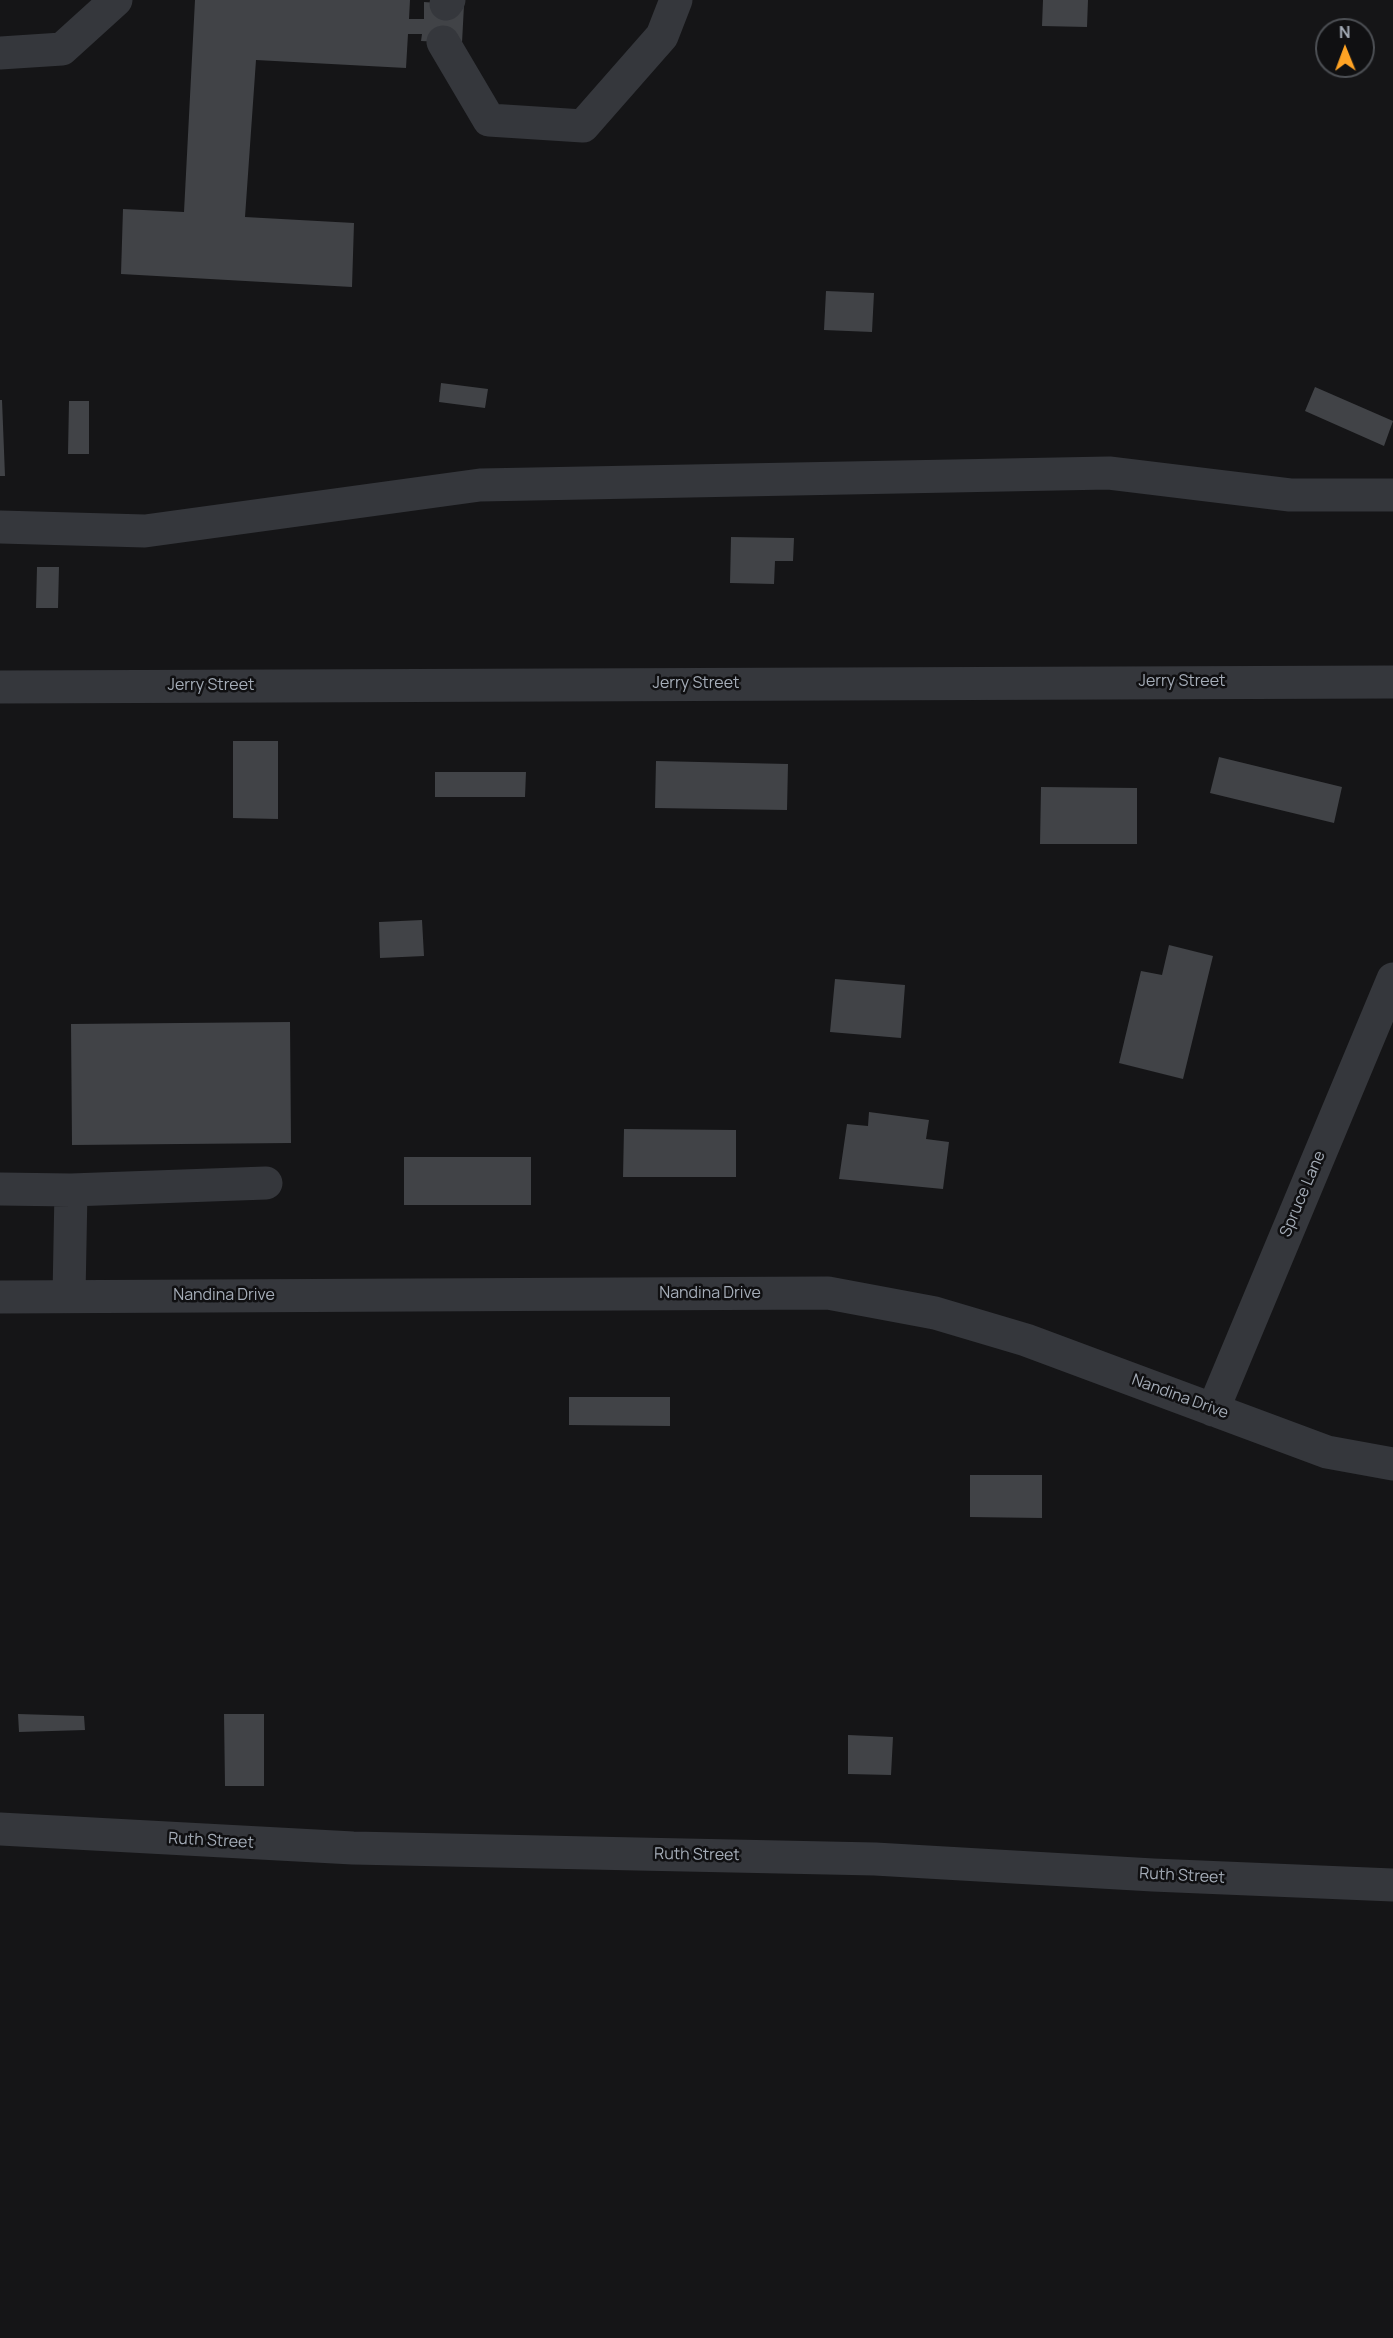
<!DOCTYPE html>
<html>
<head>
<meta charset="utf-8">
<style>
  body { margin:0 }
  #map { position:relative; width:1393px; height:2338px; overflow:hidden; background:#151517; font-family:Manrope,sans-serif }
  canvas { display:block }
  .north { position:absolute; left:1315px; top:18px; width:60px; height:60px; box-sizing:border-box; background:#101012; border:2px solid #4c4f54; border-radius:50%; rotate:359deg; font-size:16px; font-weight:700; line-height:24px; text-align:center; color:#a5adb8 }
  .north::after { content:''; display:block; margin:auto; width:21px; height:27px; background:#ffa324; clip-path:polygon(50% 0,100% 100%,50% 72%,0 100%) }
</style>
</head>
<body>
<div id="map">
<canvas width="1393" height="2338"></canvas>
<div class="north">N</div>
</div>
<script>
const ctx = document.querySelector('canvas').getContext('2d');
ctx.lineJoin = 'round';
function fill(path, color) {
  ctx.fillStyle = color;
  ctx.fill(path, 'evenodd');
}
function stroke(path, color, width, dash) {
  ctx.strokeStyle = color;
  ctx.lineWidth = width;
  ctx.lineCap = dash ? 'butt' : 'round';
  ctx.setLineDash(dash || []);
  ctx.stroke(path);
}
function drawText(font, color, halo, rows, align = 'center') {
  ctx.font = font + ' Manrope,sans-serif';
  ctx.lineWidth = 5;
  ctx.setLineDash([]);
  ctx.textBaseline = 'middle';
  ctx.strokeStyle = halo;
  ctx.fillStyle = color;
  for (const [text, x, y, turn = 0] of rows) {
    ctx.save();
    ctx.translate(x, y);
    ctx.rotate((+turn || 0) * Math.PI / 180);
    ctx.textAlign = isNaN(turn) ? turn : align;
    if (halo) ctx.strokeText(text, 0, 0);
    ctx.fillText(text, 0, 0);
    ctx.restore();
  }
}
const building = new Path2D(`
  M195 0H410L409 19H424V2L464 5 462 43 421 41 422 34H408L406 68 256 60 245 217 354 223 352 287 121 274 123 209 184 212Z
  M1043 0H1088L1087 27 1042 26Z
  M826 291 874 293 872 332 824 330Z
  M441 383 488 389 485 408 439 402Z
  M1315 387 1393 421 1384 446 1305 411Z
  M0 400H2L5 476H0Z
  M69 401H89V454H68Z
  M731 537 794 538 793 561H775L774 584 730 583Z
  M37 567H59L58 608H36Z
  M233 741H278V819L233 818Z
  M1219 757 1342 787 1334 823 1210 793Z
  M656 761 788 764 787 810 655 808Z
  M435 772H526L525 797H435Z
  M1041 787 1137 788V844H1040Z
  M422 920 424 956 380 958 379 922Z
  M1169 945 1213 956 1183 1079 1119 1063 1141 971 1162 975Z
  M835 979 905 985 901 1038 830 1032Z
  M290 1022 291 1143 72 1145 71 1024Z
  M869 1112 929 1120 926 1139 949 1142 943 1189 839 1179 847 1124 868 1126Z
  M624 1129 736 1130V1177H623Z
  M404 1157H531V1205H404Z
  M569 1397H670V1426L569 1425Z
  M970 1475H1042V1518L970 1517Z
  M18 1714 84 1716 85 1730 19 1732Z
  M224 1714H264V1786H225Z
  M848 1735 893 1737 891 1775 848 1774Z`);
const minor = new Path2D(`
  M446 4 449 0
  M443 42 489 120 583 126 662 36 676 0
  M0 53 62 49 116 0
  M0 527 145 531 480 485 1109 473 1290 495H1393
  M0 687 1393 682
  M0 1189 71 1190
  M69 1296 71 1190 266 1183
  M0 1297 828 1293 935 1313 1026 1340 1327 1452 1393 1464
  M1213 1410 1393 979
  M0 1829 353 1848 875 1859 1153 1875 1393 1885`);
const streetNames = [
  ["Jerry Street",1182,682],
  ["Jerry Street",696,684],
  ["Jerry Street",211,686],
  ["Spruce Lane",1303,1194,-67],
  ["Nandina Drive",710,1294],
  ["Nandina Drive",224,1296],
  ["Nandina Drive",1180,1397,20],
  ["Ruth Street",211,1841,3],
  ["Ruth Street",697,1855,1],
  ["Ruth Street",1182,1876,3]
];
fill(building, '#414347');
stroke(minor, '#35373c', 33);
drawText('16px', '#a5adb8', '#101012', streetNames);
</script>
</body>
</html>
